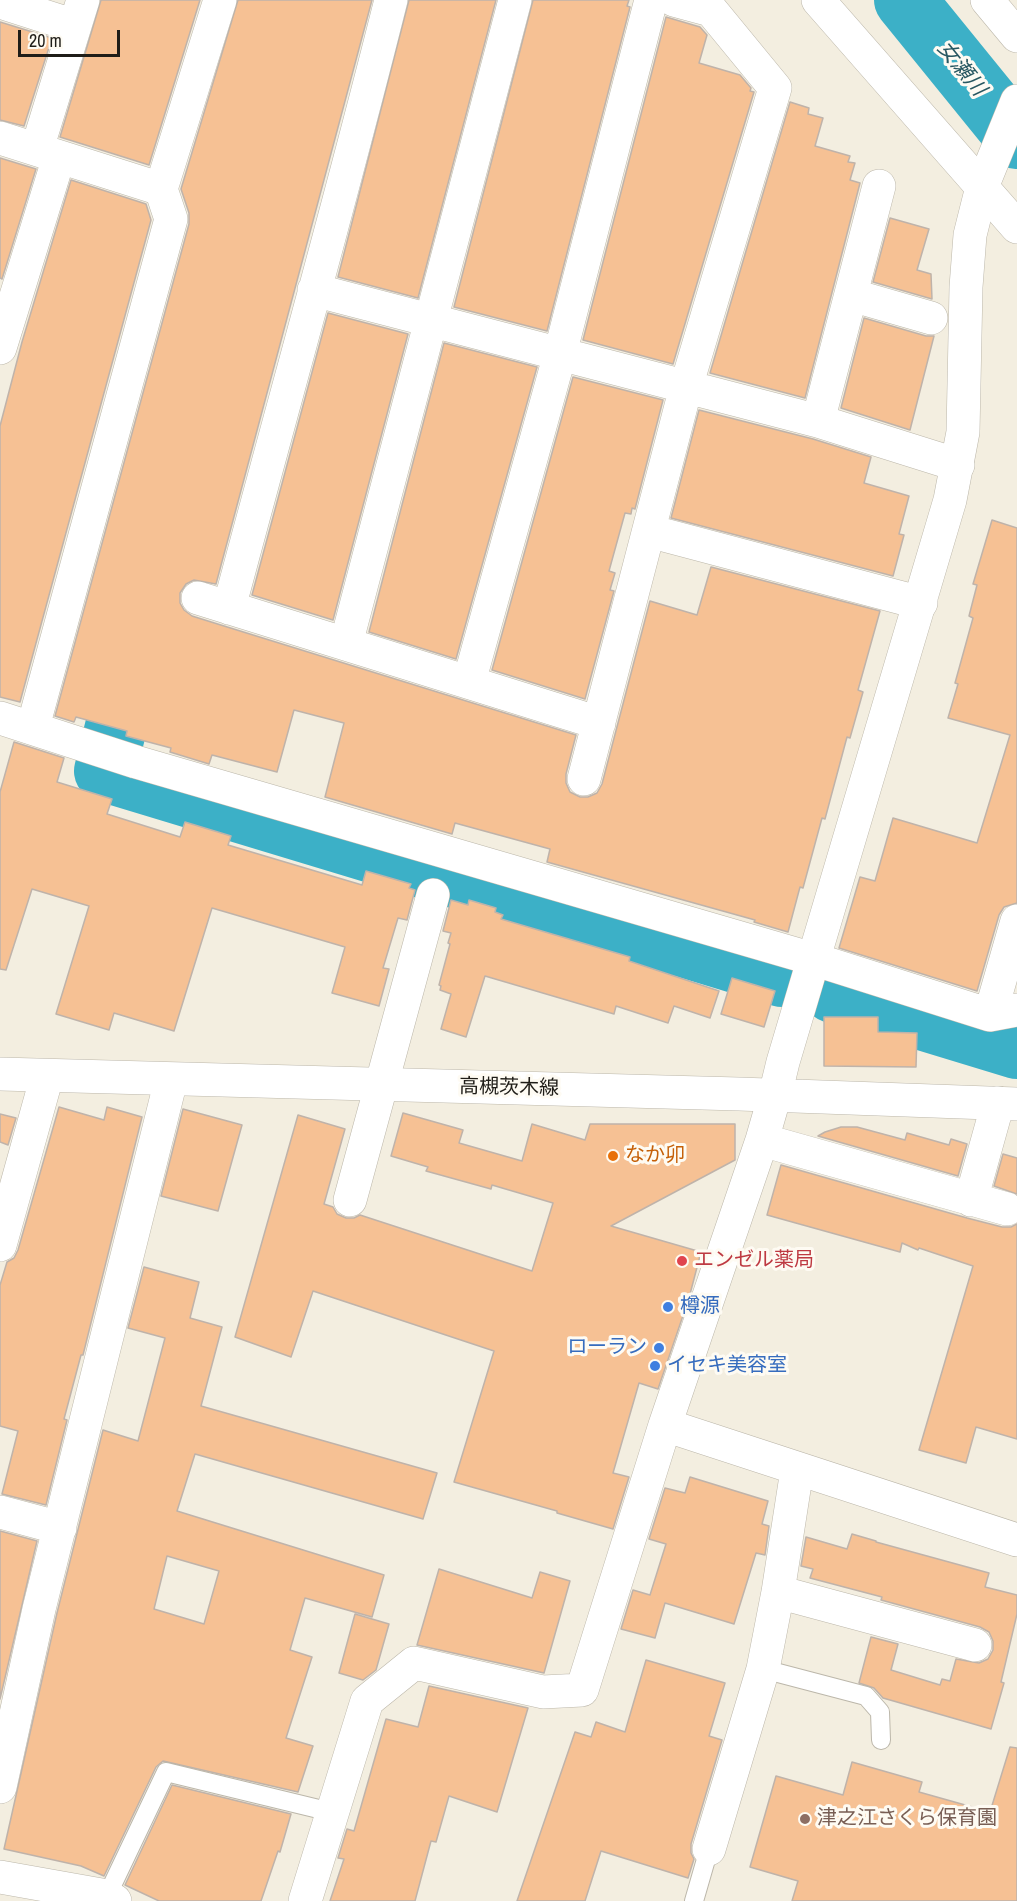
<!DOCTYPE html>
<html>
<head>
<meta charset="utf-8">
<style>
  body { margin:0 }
  #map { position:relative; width:1017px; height:1901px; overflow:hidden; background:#f3eee0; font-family:"Archivo Narrow",sans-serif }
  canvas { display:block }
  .scale { position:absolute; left:18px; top:30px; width:102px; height:27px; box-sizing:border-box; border:3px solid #1f1d18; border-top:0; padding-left:8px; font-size:18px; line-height:21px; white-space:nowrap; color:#1f1d18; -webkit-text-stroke:4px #fefbf3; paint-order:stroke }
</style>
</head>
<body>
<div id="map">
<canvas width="1017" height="1901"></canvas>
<div class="scale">20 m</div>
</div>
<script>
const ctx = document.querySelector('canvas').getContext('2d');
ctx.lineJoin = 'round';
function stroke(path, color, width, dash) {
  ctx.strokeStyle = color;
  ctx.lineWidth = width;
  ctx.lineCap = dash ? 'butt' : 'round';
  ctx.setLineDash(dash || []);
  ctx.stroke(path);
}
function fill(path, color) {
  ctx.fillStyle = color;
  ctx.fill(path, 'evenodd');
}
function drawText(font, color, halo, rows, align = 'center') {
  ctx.font = font + ' "Archivo Narrow","Noto Sans JP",sans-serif';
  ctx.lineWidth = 6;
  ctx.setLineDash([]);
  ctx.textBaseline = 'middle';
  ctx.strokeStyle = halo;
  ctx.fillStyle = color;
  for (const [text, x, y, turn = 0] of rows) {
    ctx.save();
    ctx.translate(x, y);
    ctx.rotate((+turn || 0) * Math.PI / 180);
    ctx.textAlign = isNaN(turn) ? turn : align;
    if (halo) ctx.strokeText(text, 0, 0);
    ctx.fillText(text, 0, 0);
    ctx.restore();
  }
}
const river = new Path2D(`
  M905 0 1017 138
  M136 647 105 771 782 976
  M833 992 1017 1048`);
const building = new Path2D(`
  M101 0H200L149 165 60 137Z
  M238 0H372L216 584 194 580 186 584 180 593V603L184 610 192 616 224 626 576 735 566 774V783L570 792 580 797H588L597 793 602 784 650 601 697 615 711 567 880 611 858 690 863 692 850 738 847 737 825 819 822 818 803 888 800 887 788 932 754 922 755 920 547 862 550 849 455 823 452 834 325 797 344 723 294 710 277 772 212 755 209 764 170 752 171 748 126 736 127 731 76 717 74 722 55 716 189 224V213L181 189Z
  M409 0H496L418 298 338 277Z
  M533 0H629L627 6 630 7 547 331 454 307Z
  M666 17 700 27 707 35 699 63 740 75 751 88 750 91 754 92 673 364 583 340Z
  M0 22 52 38 24 126 0 120Z
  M790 102 809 108 808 114 823 118 815 146 850 156 848 162 855 163 850 180 860 183 805 398 710 373Z
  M0 158 36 169 2 279 0 278Z
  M71 180 146 204 151 220 20 702 0 697V426L22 342Z
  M890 218 929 229 917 270 931 274 932 299 873 282Z
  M328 313 408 334 333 620 252 595Z
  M864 318 926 336H934L910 430 841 408Z
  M444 343 537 367 456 659 369 632Z
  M573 377 663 400 635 509 632 508 631 514 625 513 609 571 615 573 610 590 614 591 585 699 492 670Z
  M699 410 813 439 871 457 864 483 909 496 899 534 904 535 893 576 671 518Z
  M992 520 1017 528V903L1004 907 999 915 977 991 839 948 860 877 875 881 893 818 977 843 1010 735 948 718 958 684 955 683 973 618 969 616 977 585 973 584Z
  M14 742 64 758 57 782 112 799 107 814 180 837 185 822 231 836 228 845 362 885 366 871 411 884 409 888 415 890 407 920 398 918 383 968 389 969 379 1006 332 993 345 947 212 908 174 1031 114 1013 109 1030 56 1014 89 906 32 889 6 970 0 969V792Z
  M451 900 468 905 469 900 496 908 495 912 503 915 501 919 630 957 629 961 719 991 710 1018 674 1006 668 1023 616 1006 614 1014 485 976 466 1037 441 1029 451 994 440 990 441 986 439 985 450 944 448 943 451 933 443 931Z
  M732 978 775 991 764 1027 721 1014Z
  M824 1017H878V1032L917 1033 916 1067 824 1066Z
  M59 1107 104 1120 107 1107 142 1117 83 1355H81L64 1419 67 1420 46 1505 2 1494 18 1431 0 1426V1285L7 1262 14 1258 18 1250Z
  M183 1109 242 1125 218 1211 161 1196Z
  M403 1113 463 1130 459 1143 522 1161 532 1124 585 1140 590 1124H735V1160L611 1226 701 1252 689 1298 658 1389 639 1383 613 1473 629 1477 613 1529 557 1513V1511L454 1482 494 1351 313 1291 291 1357 235 1337 298 1115 345 1129 324 1204 333 1207 337 1214 346 1218H354L360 1215 532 1271 553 1203 492 1185 491 1189 426 1171 428 1167 391 1156Z
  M0 1114 16 1118 8 1145 0 1142Z
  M841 1127H857L905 1140 907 1133 949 1145 951 1139 967 1144 958 1176 818 1136 825 1132Z
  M1003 1154 1017 1158V1194L994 1186Z
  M781 1165 967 1218 1002 1227H1011L1017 1224V1439L976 1427 966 1463 919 1450 973 1266 919 1248 918 1250 902 1243 900 1252 767 1215Z
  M144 1267 199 1282 190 1318 222 1327 201 1406 437 1473 423 1519 195 1454 177 1511 384 1575 372 1617 305 1598 290 1650 312 1657 286 1738 313 1746 298 1792 163 1761 156 1767 104 1876 81 1866 4 1849 57 1613 103 1430 138 1441 165 1338 128 1328ZM167 1556 219 1571 204 1624 154 1609Z
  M690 1477 768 1501 762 1524 769 1526 765 1555 756 1553 734 1624 665 1603 655 1638 621 1629 633 1590 650 1595 666 1544 649 1539 665 1488 685 1493Z
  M0 1531 37 1541 0 1699Z
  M852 1534 876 1541V1542L989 1573 985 1587 1017 1595V1614L1001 1682 1004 1683 991 1729 883 1698 874 1688 859 1683 871 1637 898 1644 891 1670 940 1685 942 1679 950 1681 956 1659 979 1663 988 1659 993 1650V1641L989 1632 980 1627 881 1600 882 1597 810 1578 813 1569 801 1566 806 1537 847 1549Z
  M439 1569 532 1598 540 1572 570 1581 544 1673 417 1645Z
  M355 1614 389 1624 376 1670 363 1680 339 1673Z
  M646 1660 725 1683 709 1736 722 1740 691 1844V1853L694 1859 688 1878 601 1851 585 1901H517L575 1732 591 1737 596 1722 625 1732Z
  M429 1686 528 1708 497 1812 449 1796 436 1842 431 1841 415 1901H330L344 1859 338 1858 347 1829 354 1831 386 1719 418 1727Z
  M1010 1747 1017 1748V1901H792L798 1881 750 1867 776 1776 843 1795 852 1762 922 1782 919 1792 990 1812Z
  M172 1785 291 1814 280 1852 278 1851 261 1901H159L125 1885Z`);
const lane = new Path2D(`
  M763 1669 866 1696 880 1712 881 1740
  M107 1896 166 1772 331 1812
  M694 1901 709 1849`);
const street = new Path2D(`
  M818 0 1017 227
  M987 0 1017 36
  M0 2 75 26
  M0 138 161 189
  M37 149 83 0
  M314 290 818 421 958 465
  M851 295 931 318
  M0 348 59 157
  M818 421 879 186
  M649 531 921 603
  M198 598 599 723
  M229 608C283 405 340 204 391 0
  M346 644 515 0
  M469 682 560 354 651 0
  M0 718 136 762 813 959 990 1015 1017 1010
  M33 727 171 219 161 189 220 0
  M584 779 686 387 775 88 711 10 674 0
  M990 1015 1017 921
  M775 1095 762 1140 665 1425 1017 1540
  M762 1140 1007 1209
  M350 1200 433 895
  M971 1200 998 1103
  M0 1245 47 1076
  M0 1512 60 1528
  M778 1592 975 1645
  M0 1787 39 1609 171 1080
  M709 1849 763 1669 778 1592 797 1470
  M0 1877 107 1896 115 1901
  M305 1901 367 1701 414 1663 543 1692 582 1690 665 1425`);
const secondary = new Path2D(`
  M0 1074 739 1094 1017 1104
  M775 1095 783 1062 950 500 963 432 966 287 970 235 982 187 1017 101`);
const markers = [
  [613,1156,6,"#e8710a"],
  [682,1261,6,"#e0444e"],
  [668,1307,6,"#3f7fe0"],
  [659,1348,6,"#3f7fe0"],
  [655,1366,6,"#3f7fe0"],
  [805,1819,6,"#8d6e63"]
];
const streetNames = [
  ["高槻茨木線",509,1088,1]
];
const foodNames = [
  ["なか卯",625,1156]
];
const healthNames = [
  ["エンゼル薬局",694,1261]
];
const shopNames = [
  ["樽源",680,1307],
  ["ローラン",647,1348,"right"],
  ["イセキ美容室",667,1366]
];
const educationNames = [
  ["津之江さくら保育園",817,1819]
];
const waterNames = [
  ["女瀬川",961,69,51]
];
stroke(river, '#3cb0c7', 62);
fill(building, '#f6c194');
stroke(building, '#bfb3aa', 1.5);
stroke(lane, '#bcb7aa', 20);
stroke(street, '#bcb7aa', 34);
stroke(secondary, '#bcb7aa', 34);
stroke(lane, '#fff', 18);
stroke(street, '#fff', 33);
stroke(secondary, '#fff', 33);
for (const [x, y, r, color] of markers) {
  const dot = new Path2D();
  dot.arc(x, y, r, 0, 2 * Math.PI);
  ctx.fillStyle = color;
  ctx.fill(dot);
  stroke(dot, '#fefbf3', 2);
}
drawText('20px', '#1f1d18', '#fefbf3', streetNames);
drawText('20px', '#c56008', '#fefbf3', foodNames, 'left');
drawText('20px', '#be3a42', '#fefbf3', healthNames, 'left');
drawText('20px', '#366cbe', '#fefbf3', shopNames, 'left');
drawText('20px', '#785e54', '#fefbf3', educationNames, 'left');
drawText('italic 21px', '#285862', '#fefbf3', waterNames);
</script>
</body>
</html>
